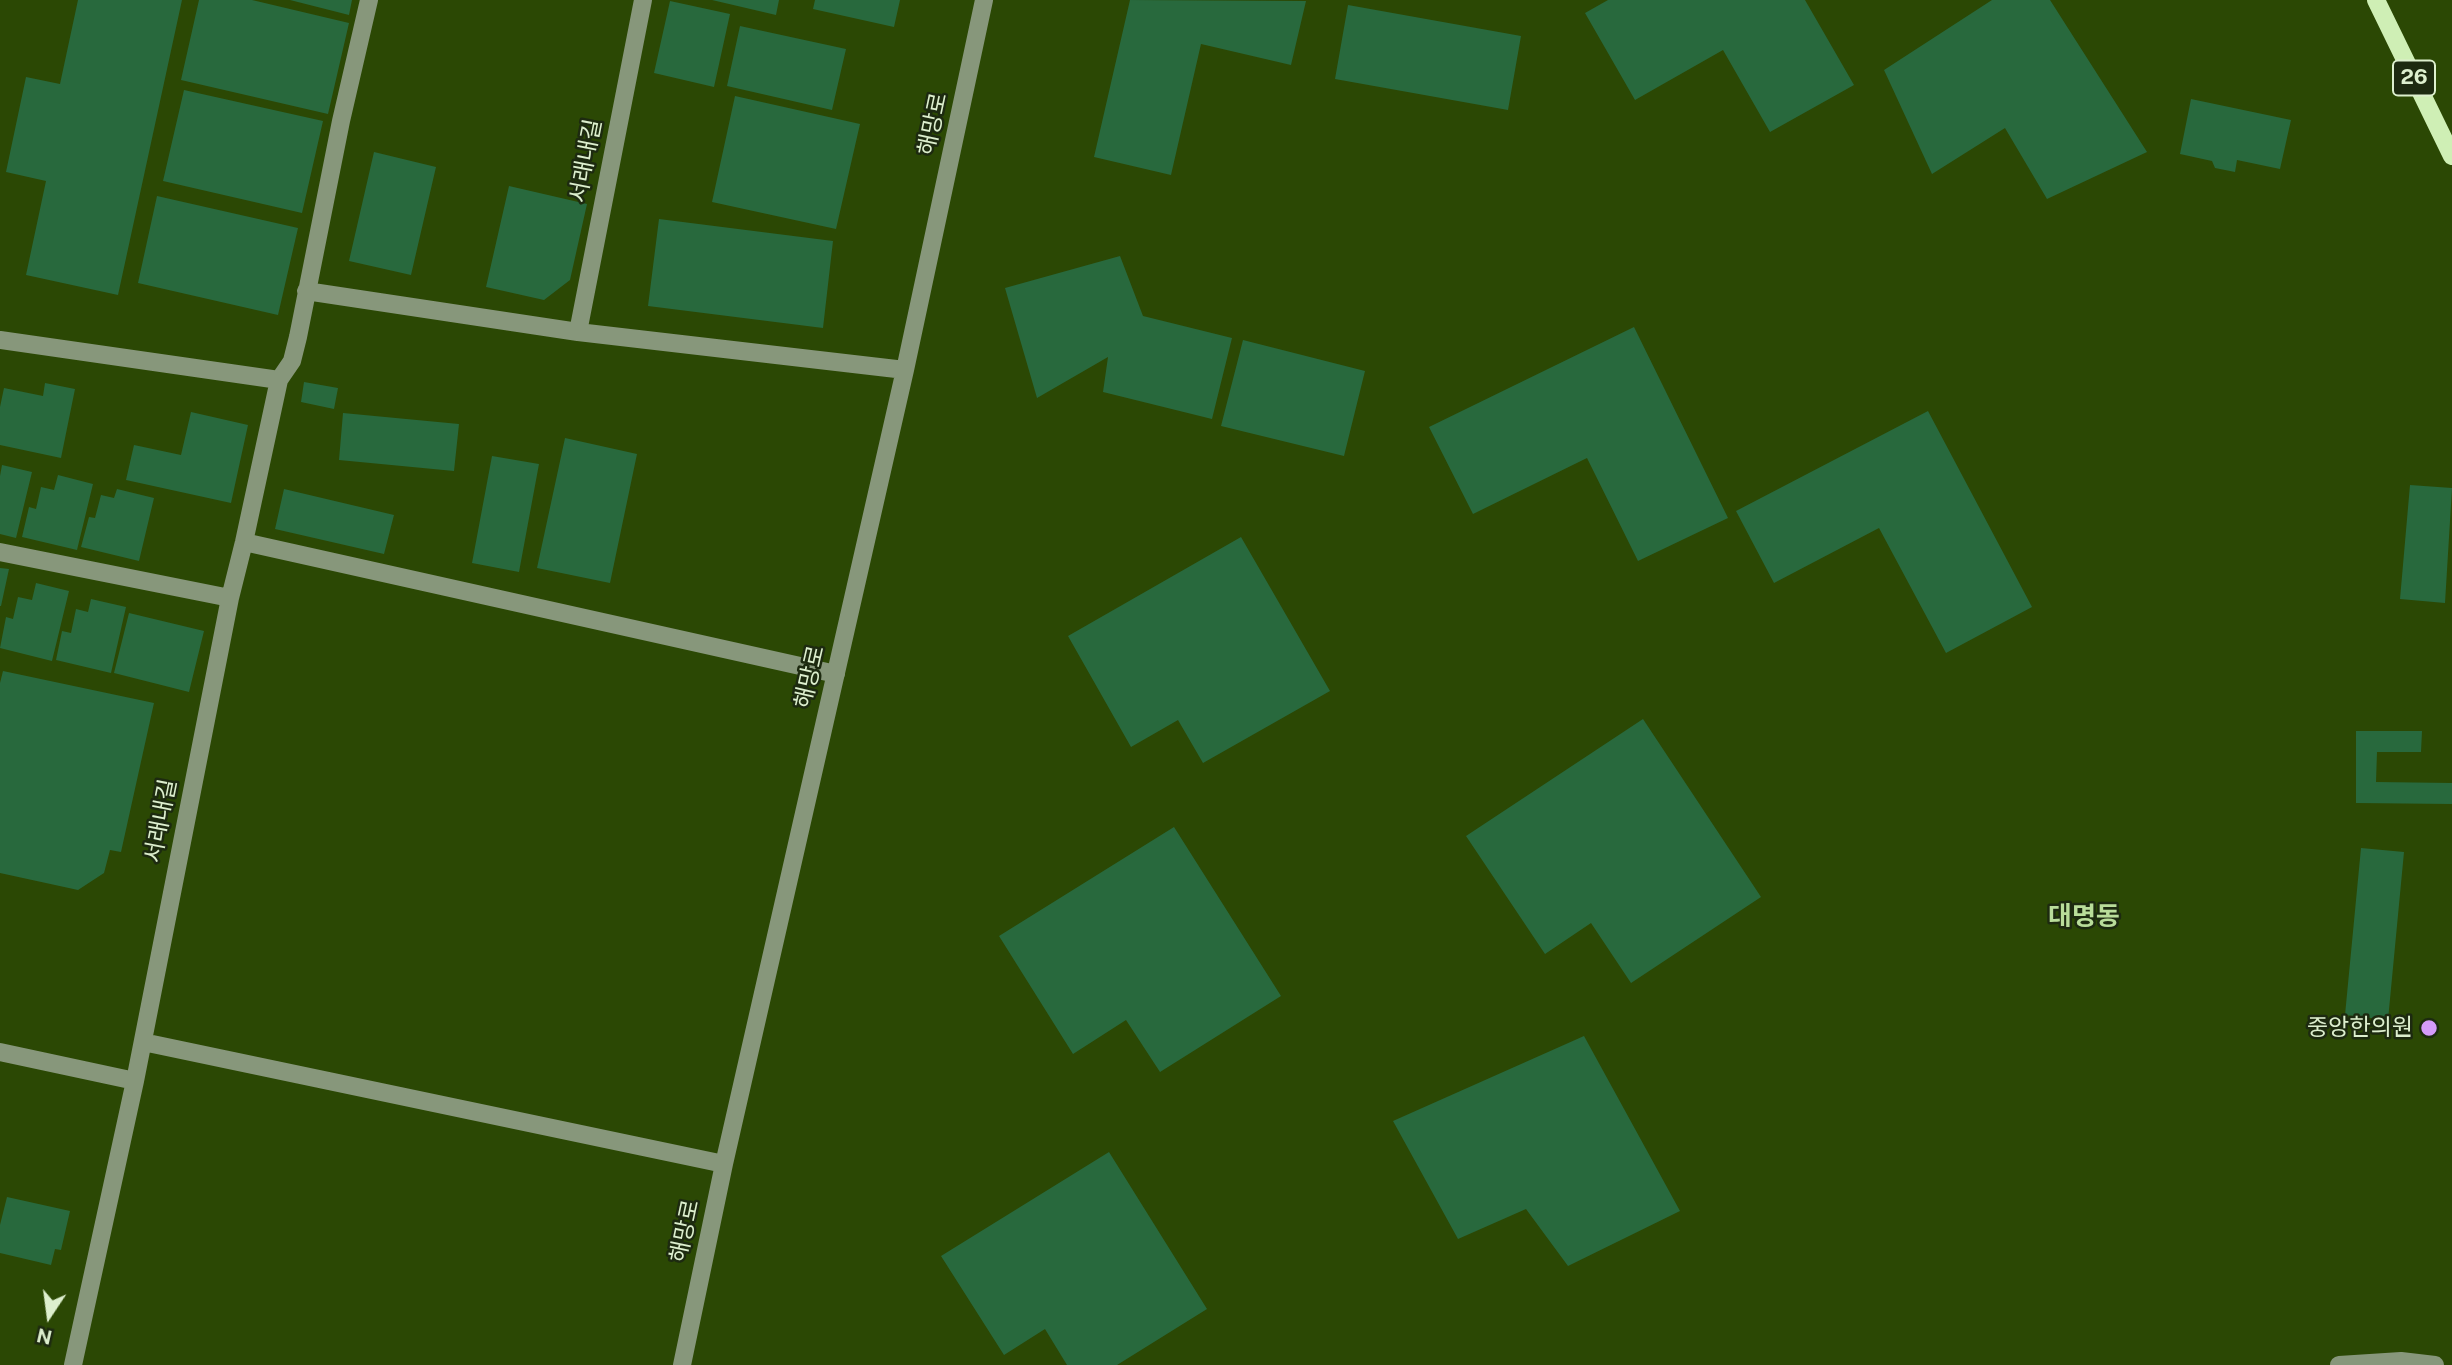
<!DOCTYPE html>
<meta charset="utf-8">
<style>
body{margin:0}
#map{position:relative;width:2452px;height:1365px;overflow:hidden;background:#2b4804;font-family:"Public Sans",sans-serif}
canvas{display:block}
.north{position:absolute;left:14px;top:1281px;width:70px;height:70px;-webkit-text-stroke:5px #1d2a10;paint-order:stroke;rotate:193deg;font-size:19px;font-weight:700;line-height:28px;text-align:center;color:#ddefce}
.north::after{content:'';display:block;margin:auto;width:24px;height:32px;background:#ddefce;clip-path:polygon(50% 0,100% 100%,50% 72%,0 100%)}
</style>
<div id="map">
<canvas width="2452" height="1365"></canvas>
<div class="north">N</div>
</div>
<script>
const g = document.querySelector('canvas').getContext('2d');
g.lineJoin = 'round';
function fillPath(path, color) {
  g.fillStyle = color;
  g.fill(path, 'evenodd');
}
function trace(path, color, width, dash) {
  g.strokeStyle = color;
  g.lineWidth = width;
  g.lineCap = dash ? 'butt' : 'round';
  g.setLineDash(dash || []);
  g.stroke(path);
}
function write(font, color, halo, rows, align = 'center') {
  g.font = font + ' "Public Sans","Noto Sans KR",sans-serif';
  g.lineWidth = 5;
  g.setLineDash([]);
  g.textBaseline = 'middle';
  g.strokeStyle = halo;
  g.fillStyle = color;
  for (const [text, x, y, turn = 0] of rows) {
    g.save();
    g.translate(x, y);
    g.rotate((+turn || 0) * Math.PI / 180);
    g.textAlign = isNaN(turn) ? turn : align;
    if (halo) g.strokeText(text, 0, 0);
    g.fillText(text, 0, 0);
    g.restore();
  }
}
const building = new Path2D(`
 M78,0h104l-64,295 -92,-20 20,-94 -40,-9 20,-95 34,7z
 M199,0h53l97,23 -21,91 -147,-34z
 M290,0h62l-3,15z
 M712,0h67l-3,15z
 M815,0h85l-6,27 -81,-18z
 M1130,0l176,1 -15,64 -90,-21 -30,131 -77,-18z
 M1608,0h197l49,85 -84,47 -47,-82 -88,50 -50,-87z
 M1992,0h58l97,152 -100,47 -42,-71 -73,46 -48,-104z
 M670,1l60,13 -16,73 -60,-14z
 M1348,5l173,31 -13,74 -173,-31z
 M740,26l106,23 -14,61 -105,-24z
 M184,90l139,31 -21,92 -139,-32z
 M735,96l125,28 -24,105 -124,-27z
 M2191,99l100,21 -11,49 -43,-9 -2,12 -20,-4 -3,-7 -32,-7z
 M374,152l62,15 -25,108 -62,-14z
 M509,186l78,18 -17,76 -26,20 -58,-13z
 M157,196l141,32 -20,87 -140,-32z
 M659,219l174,22 -10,87 -175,-22z
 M1120,256l23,60 89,22 -20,81 -109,-27 5,-35 -71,41 -32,-110z
 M1634,327l94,191 -90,43 -51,-103 -114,56 -44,-87z
 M1243,340l122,31 -21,85 -123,-30z
 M304,382l34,6 -4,21 -33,-7z
 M45,383l30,6 -14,69 -61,-13v-38l4,-19 39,8z
 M1928,411l104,196 -86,46 -67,-125 -105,55 -38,-72z
 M191,412l57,13 -17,78 -105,-23 8,-35 47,10z
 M343,413l116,11 -5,47 -115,-11z
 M565,438l72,16 -27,129 -73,-15z
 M492,456l47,8 -20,108 -47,-9z
 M2,465l30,7 -16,66 -16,-4v-58z
 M58,475l35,9 -16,66 -55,-13 7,-30 7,2 5,-22 13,3z
 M2410,485l42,3 -7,115 -45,-4z
 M117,489l37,9 -15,63 -58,-14 8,-30 6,1 6,-23 13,3z
 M284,489l110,26 -10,39 -109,-25z
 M1241,537l89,154 -127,72 -25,-43 -47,27 -63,-111z
 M0,568l9,1 -8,37h-1z
 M36,583l33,8 -17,70 -52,-13 6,-31 7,2 5,-22 14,3z
 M91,599l35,8 -15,66 -55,-13 6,-29 9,2 5,-24 12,3z
 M129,613l75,18 -15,61 -75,-19z
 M3,671l151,32 -33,149 -11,-2 -6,23 -26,17 -78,-17v-190z
 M1643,719l118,178 -130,86 -40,-60 -46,31 -79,-118z
 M2356,731h66l-1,21h-44l-1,30 76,1v21l-96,-1z
 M1174,827l107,169 -121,76 -34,-52 -53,34 -74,-118z
 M2361,848l43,4 -16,168 -43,-5z
 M1584,1036l96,175 -112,55 -42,-57 -68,30 -65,-118z
 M1109,1152l98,157 -90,56h-50l-22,-36 -41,26 -63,-99z
 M7,1197l63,14 -9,39 -6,-1 -4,16 -51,-12v-28z`);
const minor = new Path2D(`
 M306,291l272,41 327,38
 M578,332l65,-332
 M0,340l279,40
 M244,542l592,132
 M0,552l230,46
 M143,1042l581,122
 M0,1052l135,29
 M73,1365l62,-284 95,-483 14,-56 35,-162 13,-19 6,-24 43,-216 28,-121
 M682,1365l42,-201 181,-794 79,-370
 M2339,1365l62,-4 34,4`);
const major = new Path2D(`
 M2376,0l76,156`);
const markers = [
 [2429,1028,9,"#d59bfa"]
];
const shields = [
 [2414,78,42]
];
const shieldNames = [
 ["26",2414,78]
];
const streetNames = [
 ["해망로",933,124,-78],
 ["서래내길",586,161,-79],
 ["해망로",810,677,-77],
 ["서래내길",161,821,-79],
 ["해망로",685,1231,-78]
];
const poiNames = [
 ["중앙한의원",2413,1028]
];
const quarterNames = [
 ["대명동",2084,917]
];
fillPath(building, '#28693d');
trace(minor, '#87977b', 18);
trace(major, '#cfefb5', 18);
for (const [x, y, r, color] of markers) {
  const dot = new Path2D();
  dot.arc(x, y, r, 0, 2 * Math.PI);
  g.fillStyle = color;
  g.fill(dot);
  trace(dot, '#1d2a10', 2.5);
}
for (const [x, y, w] of shields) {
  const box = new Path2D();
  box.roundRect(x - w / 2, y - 17.5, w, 35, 5);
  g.fillStyle = '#1d2a10';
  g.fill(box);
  trace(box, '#ddefce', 2);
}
write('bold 21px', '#ddefce', null, shieldNames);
write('23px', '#ddefce', '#1d2a10', streetNames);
write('23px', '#ddefce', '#1d2a10', poiNames, 'right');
write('bold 26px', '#b9dd9a', '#1d2a10', quarterNames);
</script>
